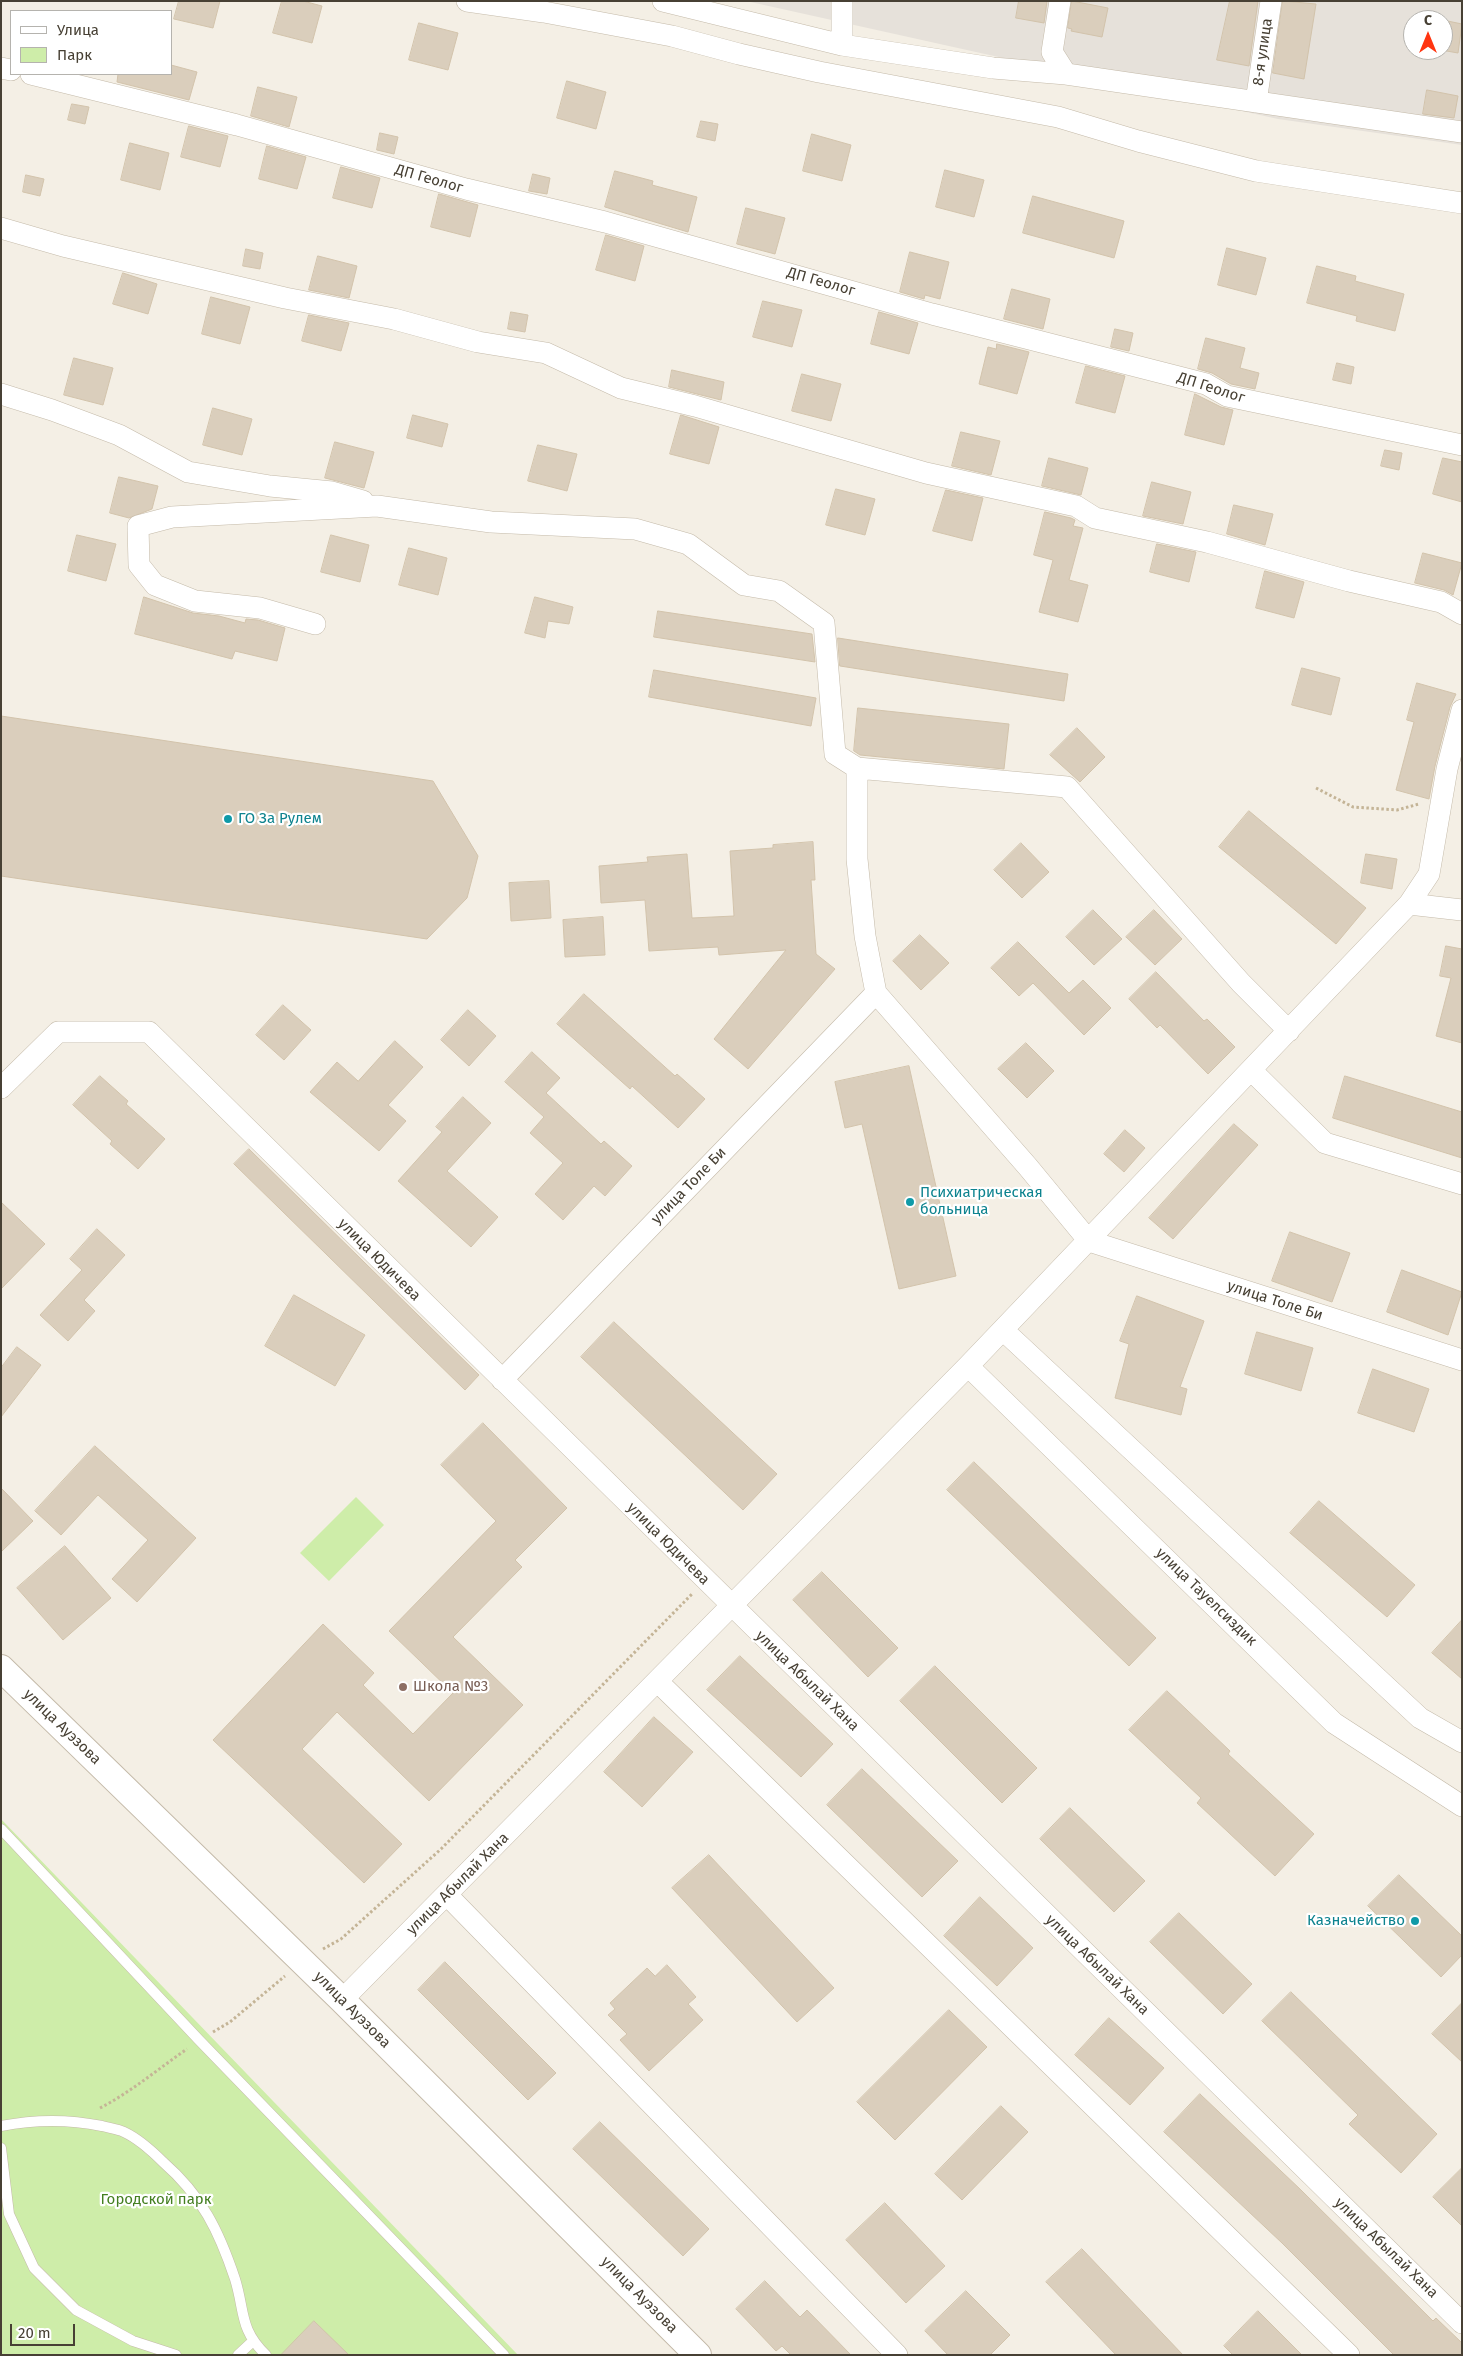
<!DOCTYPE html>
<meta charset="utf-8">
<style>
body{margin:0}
#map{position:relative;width:1463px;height:2356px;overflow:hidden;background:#f4efe5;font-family:"Fira Sans",sans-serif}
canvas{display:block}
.frame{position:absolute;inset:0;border:2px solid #474034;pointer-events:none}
.legend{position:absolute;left:10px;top:10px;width:162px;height:65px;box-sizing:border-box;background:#fff;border:1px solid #b5b3ae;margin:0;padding:6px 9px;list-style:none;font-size:15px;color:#474034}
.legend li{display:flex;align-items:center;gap:10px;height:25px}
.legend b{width:25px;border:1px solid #b5b3ae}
.north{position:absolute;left:1403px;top:10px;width:50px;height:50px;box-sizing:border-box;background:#fff;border:1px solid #b5b3ae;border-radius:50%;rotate:0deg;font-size:14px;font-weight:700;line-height:20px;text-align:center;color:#474034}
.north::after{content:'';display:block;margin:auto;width:18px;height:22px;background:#ff3511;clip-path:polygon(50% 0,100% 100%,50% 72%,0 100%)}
.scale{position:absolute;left:10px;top:2324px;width:65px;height:22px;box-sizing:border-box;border:2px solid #474034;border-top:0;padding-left:6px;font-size:15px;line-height:18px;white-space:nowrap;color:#474034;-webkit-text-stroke:4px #fff;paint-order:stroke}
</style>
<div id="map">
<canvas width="1463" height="2356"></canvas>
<div class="frame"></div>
<ul class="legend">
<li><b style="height:6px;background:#fff"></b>Улица</li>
<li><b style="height:14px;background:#ceeda9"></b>Парк</li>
</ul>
<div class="north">С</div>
<div class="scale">20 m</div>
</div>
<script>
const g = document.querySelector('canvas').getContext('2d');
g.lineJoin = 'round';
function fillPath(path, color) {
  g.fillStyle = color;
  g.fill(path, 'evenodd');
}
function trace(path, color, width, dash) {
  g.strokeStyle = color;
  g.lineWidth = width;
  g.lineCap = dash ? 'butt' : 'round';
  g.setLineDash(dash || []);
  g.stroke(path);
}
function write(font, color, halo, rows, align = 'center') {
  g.font = font + ' "Fira Sans",sans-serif';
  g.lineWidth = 4.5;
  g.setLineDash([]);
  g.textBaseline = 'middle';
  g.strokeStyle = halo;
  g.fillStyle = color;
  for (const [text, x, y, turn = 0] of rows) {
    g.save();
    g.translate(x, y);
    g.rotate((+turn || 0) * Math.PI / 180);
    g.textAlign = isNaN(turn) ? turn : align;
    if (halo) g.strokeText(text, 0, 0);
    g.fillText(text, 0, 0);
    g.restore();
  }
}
const industrial = new Path2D(`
 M746,1h716v144l-184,-26zM1413,20h30v30h-30z`);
const green = new Path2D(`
 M356,1497l28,28 -55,56 -29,-28z
 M1,1819l517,536h-517z`);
const building = new Path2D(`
 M179,1h41l-7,27 -39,-9z
 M282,1h21l19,5 -10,37 -39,-10z
 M1019,1h28l-3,22 -28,-5z
 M1072,1l36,7 -6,29 -31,-6 1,-2 -4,-1z
 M1230,1h28l-9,65 -32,-6z
 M1283,1l33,3 -12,75 -31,-6z
 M1433,18l29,6 -4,29 -17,-3h2v-30h-11z
 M419,23l39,10 -10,37 -39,-10z
 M171,65l26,7 -8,28 -72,-18 1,-8h53z
 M567,81l39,11 -10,37 -39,-11z
 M258,87l39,10 -8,30 -38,-11z
 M1427,90l31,6 -4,22 -31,-4z
 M72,104l17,3 -4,17 -17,-4z
 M701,121l17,3 -3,17 -18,-4z
 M189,126l39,10 -8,31 -39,-10z
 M380,133l18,4 -4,17 -17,-4z
 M812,134l39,11 -9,36 -39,-10z
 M130,143l39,10 -9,37 -39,-10z
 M267,146l39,11 -9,32 -38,-10z
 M341,167l39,11 -8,30 -39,-10z
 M945,170l39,10 -10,37 -38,-10z
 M615,171l38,10 -1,4 45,12 -9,35 -83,-25z
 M533,174l17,4 -3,16 -18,-3z
 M26,175l18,4 -4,17 -17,-4z
 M439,194l39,11 -8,32 -39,-10z
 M1033,196l91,25 -10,37 -91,-25z
 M746,208l39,10 -10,36 -38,-10z
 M606,235l38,11 -9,35 -39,-11z
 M1227,248l39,10 -10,37 -38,-10z
 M246,249l17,4 -3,16 -17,-3z
 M910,252l39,10 -9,37 -15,-4 -1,4 -24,-7z
 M318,256l39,10 -8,32 -40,-8z
 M1317,266l39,10 -1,5 49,13 -9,37 -39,-10 1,-5 -50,-13z
 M123,273l34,11 -9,30 -35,-10z
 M1012,289l38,10 -7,30 -39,-10z
 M211,297l39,10 -10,37 -38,-10z
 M763,301l39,9 -10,37 -39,-10z
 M511,312l17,3 -3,17 -17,-3z
 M879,312l39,11 -9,31 -38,-10z
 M309,315l40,8 -8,28 -39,-10z
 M1115,329l18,4 -4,18 -18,-4z
 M1206,338l39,10 -5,20 19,5 -4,16 -24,-5 -19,-11 -14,-4z
 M997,344l32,8 -12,42 -38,-10 9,-37 8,2z
 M74,358l39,10 -10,37 -39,-10z
 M1337,363l17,4 -3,17 -18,-4z
 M1086,366l39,10 -10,37 -39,-10z
 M672,370l52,12 -3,18 -52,-13z
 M802,374l39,10 -10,37 -39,-10z
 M1195,394l26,13 12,3 -9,35 -39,-10z
 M213,408l39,11 -10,36 -39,-10z
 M413,415l35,9 -6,23 -35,-9z
 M681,415l38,12 -10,37 -39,-10z
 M961,432l39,9 -9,34 -39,-9z
 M335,442l39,10 -10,36 -39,-10z
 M538,445l39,9 -10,37 -39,-10z
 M1385,450l17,3 -3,17 -18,-4z
 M1049,458l39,10 -7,27 -39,-9z
 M1443,458l19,4v40l-29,-8z
 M119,477l39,9 -6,23 -23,9 -19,-5z
 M1152,482l39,10 -8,32 -40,-8z
 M836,489l39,10 -10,36 -39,-10z
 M946,490l37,8 -11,43 -39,-10z
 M1234,505l39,9 -8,31 -38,-11z
 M1045,512l26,6 4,2 -2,6 10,2 -14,52 19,5 -10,37 -39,-10 14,-52 -19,-5z
 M77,535l39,9 -10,37 -38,-10z
 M331,535l38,10 -9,37 -39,-10z
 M1157,544l39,8 -7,30 -39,-10z
 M409,548l38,10 -9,37 -39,-10z
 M1423,553l39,10 -9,32 -9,-5 -29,-7z
 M1265,571l39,11 -10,36 -38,-10z
 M144,597l49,16 26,3 26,7 1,-4 12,1 27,8 -8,33 -42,-10 -3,8 -97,-25z
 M535,597l38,10 -4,17 -21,-3 -3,17 -20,-5z
 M658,611l154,23 3,28 -161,-25z
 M838,638l230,36 -4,27 -224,-35z
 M1302,668l38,10 -9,37 -39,-10z
 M654,670l162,28 -5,28 -162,-29z
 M1417,683l39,11 -6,13 -15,59 -6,33 -33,-9 18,-68 -7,-2z
 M858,708l151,16 -5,45 -144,-14 -6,-4z
 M1,716l432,65 45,75 -11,42 -40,41 -426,-63z
 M1077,728l28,29 -25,25 -30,-27z
 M1249,811l117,97 -30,36 -117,-97z
 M813,842l2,38h-4l5,74 19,15 -87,100 -34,-30 72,-89 -67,5 -1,-8 -69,4 -4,-51 -44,3 -2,-37 49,-4 -1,-5 40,-3 5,64 42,-2 -4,-65 43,-3v-3z
 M1021,843l28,29 -27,26 -28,-28z
 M1366,854l31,5 -5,30 -31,-6z
 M549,881l2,37 -40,3 -2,-38z
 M1093,910l29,29 -28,26 -28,-28z
 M1154,910l28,29 -27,26 -29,-28z
 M603,917l2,38 -40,2 -2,-37z
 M920,935l29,28 -28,27 -28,-29z
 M1018,942l51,51 14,-13 28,28 -27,27 -51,-52 -14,13 -28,-28z
 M1446,946l16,3v94l-26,-7 15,-58 -11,-2z
 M1156,972l48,49 3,-2 28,28 -27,27 -48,-49 -3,3 -28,-29z
 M584,994l91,82 2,-2 28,25 -27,29 -46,-42 -2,3 -73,-65z
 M283,1005l28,25 -27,30 -28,-25z
 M468,1010l28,26 -27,30 -28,-26z
 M395,1041l28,26 -35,38 18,16 -27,30 -69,-59 27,-30 21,19z
 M1026,1043l28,28 -27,27 -29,-29z
 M532,1052l28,26 -14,15 55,51 3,-3 28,25 -27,30 -11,-10 -31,34 -28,-26 28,-31 -33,-30 14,-16 -39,-35z
 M909,1066l47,210 -57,13 -37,-165 -17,4 -10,-46z
 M100,1076l28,25 -2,3 39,35 -27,30 -28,-25 2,-3 -39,-36z
 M1345,1076l117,36v46l-129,-40z
 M463,1097l28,26 -44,48 51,46 -27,30 -73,-66 44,-49 -6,-5z
 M1234,1124l24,21 -85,94 -24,-21z
 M1125,1130l20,18 -21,24 -20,-18z
 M249,1149l230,226 -14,15 -231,-226z
 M1,1202l44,42 -44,45z
 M97,1229l28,26 -41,45 11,11 -27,30 -28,-26 42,-45 -12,-11z
 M1290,1232l60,21 -18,49 -60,-21z
 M1402,1270l60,22 -14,43 -61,-23z
 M294,1295l71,40 -30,51 -70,-40z
 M1137,1296l67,25 -24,66 7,2 -6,26 -66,-17 14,-54 -9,-3z
 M614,1322l163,152 -34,36 -162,-153z
 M1257,1332l56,16 -12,43 -56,-17z
 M17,1347l24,18 -40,52v-49z
 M1373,1369l56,20 -15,43 -56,-19z
 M483,1423l84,85 -52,52 7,7 -69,70 70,68 -94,96 -92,-89 -35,37 100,95 -38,39 -151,-143 110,-116 51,49 -11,12 50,49 40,-41 -64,-62 107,-110 -55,-56z
 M95,1446l101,92 -59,64 -25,-23 36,-39 -50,-45 -37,40 -26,-24z
 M974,1462l182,176 -27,28 -182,-176z
 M1,1488l32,33 -32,31z
 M1319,1501l96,84 -28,32 -97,-84z
 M65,1546l46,52 -48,42 -46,-52z
 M822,1572l76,76 -30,29 -75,-77z
 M1462,1620v59l-30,-26z
 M740,1656l93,88 -32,33 -94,-87z
 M935,1666l102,102 -35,35 -102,-102z
 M1167,1691l63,60 -2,3 86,80 -39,42 -78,-73 4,-5 -72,-68z
 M654,1717l39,35 -51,55 -38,-35z
 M862,1769l96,92 -36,36 -95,-92z
 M1070,1808l75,73 -31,31 -74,-73z
 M709,1855l125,133 -37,34 -125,-134z
 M1399,1875l63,61v19l-21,22 -73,-71z
 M980,1897l53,51 -36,38 -53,-50z
 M1179,1913l73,71 -29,30 -73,-72z
 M445,1962l111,111 -28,27 -110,-110z
 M667,1965l29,32 -8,7 15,16 -54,51 -29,-31 7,-6 -19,-19 7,-6 -5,-6 37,-35 8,8z
 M1291,1992l146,142 -36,39 -52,-49 9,-9 -96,-94z
 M1462,2003v59l-30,-28z
 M949,2010l38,37 -92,93 -38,-38z
 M1109,2018l55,50 -34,37 -55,-50z
 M1200,2094l101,96 132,131 3,-3 26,25v12h-68l-112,-112 -118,-111z
 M1001,2106l27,26 -66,68 -27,-26z
 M600,2122l109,107 -26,27 -110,-107z
 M1462,2168v58l-29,-29z
 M885,2203l60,63 -39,37 -60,-63z
 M1082,2249l101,106h-67l-70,-73z
 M765,2281l35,36 7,-7 44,45h-60l-9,-9 -6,5 -40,-42z
 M966,2291l44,44 -20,20h-42l-23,-24z
 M1258,2311l44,44h-69l-9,-9z
 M314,2321l35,34h-68z`);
const path = new Path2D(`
 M1316,788l37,19 44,3 22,-6
 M323,1949l18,-10 100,-90 251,-255
 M213,2032l17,-10 55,-46
 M100,2108c31,-16 58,-39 87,-59`);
const service = new Path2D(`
 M1,1829l198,211 305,315
 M1,2126c35,-7 67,-7 101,0 7,2 16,3 22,6 15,7 27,18 39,30 39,34 56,69 72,117 10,32 4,50 31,76
 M1,2148l8,66 25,54 42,42 57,31 43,14
 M238,2355l14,-13`);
const minor = new Path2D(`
 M467,1l77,11 128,24 67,18 80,18 239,45 80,24 118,30 206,32
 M663,1l179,44 151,23 73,6 396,58
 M842,1v44
 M1060,1l-8,51 14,22
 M1,68l10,2
 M31,74l206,51 229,64 139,33 327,92 274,70 21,12 235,49
 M1256,102l15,-101
 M1,228l62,18 222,52 109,21 84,23 68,11 75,35 74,18 231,67 150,33 19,12 112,24 142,39 92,21 21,12
 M1,394l51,16 67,25 69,37 82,14 62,6 31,9
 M315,624l-55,-16 -65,-7 -40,-16 -16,-20 -1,-39 34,-9 205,-11 114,16 144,7 53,15 56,41 35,6 45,32 11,131 22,14
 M1409,904l53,6
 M1289,1031l-48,-48 -174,-196 -210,-19v91l8,77 11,57 152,174 61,74 373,119
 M1251,1070l74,73 137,41
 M1,1088l57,-56h91l1313,1291
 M1003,1330l417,388 42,24
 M968,1366l366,357 128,83
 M502,1380l374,-387
 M658,1682l691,673
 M447,1895l450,460
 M342,2000l626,-634 441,-462 20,-30 18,-105 15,-59`);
const tertiary = new Path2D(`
 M1,1668l341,332 356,355`);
const markers = [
 [228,819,5,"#0f9aa8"],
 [910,1202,5,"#0f9aa8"],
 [403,1687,5,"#8d6e63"],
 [1415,1921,5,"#0f9aa8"]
];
const streetNames = [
 ["8-я улица",1263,52,-82],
 ["ДП Геолог",429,179,16],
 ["ДП Геолог",821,282,16],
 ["ДП Геолог",1211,388,18],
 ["улица Толе Би",689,1186,-46],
 ["улица Юдичева",379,1260,45],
 ["улица Толе Би",1275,1301,18],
 ["улица Юдичева",668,1544,45],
 ["улица Тауелсиздик",1206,1597,44],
 ["улица Абылай Хана",807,1681,44],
 ["улица Ауэзова",62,1727,44],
 ["улица Абылай Хана",458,1884,-45],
 ["улица Абылай Хана",1097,1965,44],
 ["улица Ауэзова",352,2010,45],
 ["улица Абылай Хана",1386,2248,44],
 ["улица Ауэзова",639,2295,45]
];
const cultureNames = [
 ["ГО За Рулем",238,819],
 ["Психиатрическая",920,1193],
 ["больница",920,1210],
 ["Казначейство",1405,1921,"right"]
];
const educationNames = [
 ["Школа №3",413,1687]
];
const parkNames = [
 ["Городской парк",156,2200]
];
fillPath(industrial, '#e6e1da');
fillPath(green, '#ceeda9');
fillPath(building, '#dacebc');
trace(building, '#d2c3ab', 1);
trace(service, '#c4baa9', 11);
trace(minor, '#c4baa9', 22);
trace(tertiary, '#c4baa9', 28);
trace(path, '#c4b496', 3, [2.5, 2.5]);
trace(service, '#fff', 10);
trace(minor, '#fff', 21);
trace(tertiary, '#fff', 26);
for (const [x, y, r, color] of markers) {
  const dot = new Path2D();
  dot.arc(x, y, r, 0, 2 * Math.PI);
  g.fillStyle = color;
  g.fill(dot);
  trace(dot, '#fff', 2);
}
write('15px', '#474034', '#fff', streetNames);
write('15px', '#0d838f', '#fff', cultureNames, 'left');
write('15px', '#785e54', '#fff', educationNames, 'left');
write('15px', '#447f21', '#fff', parkNames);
</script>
